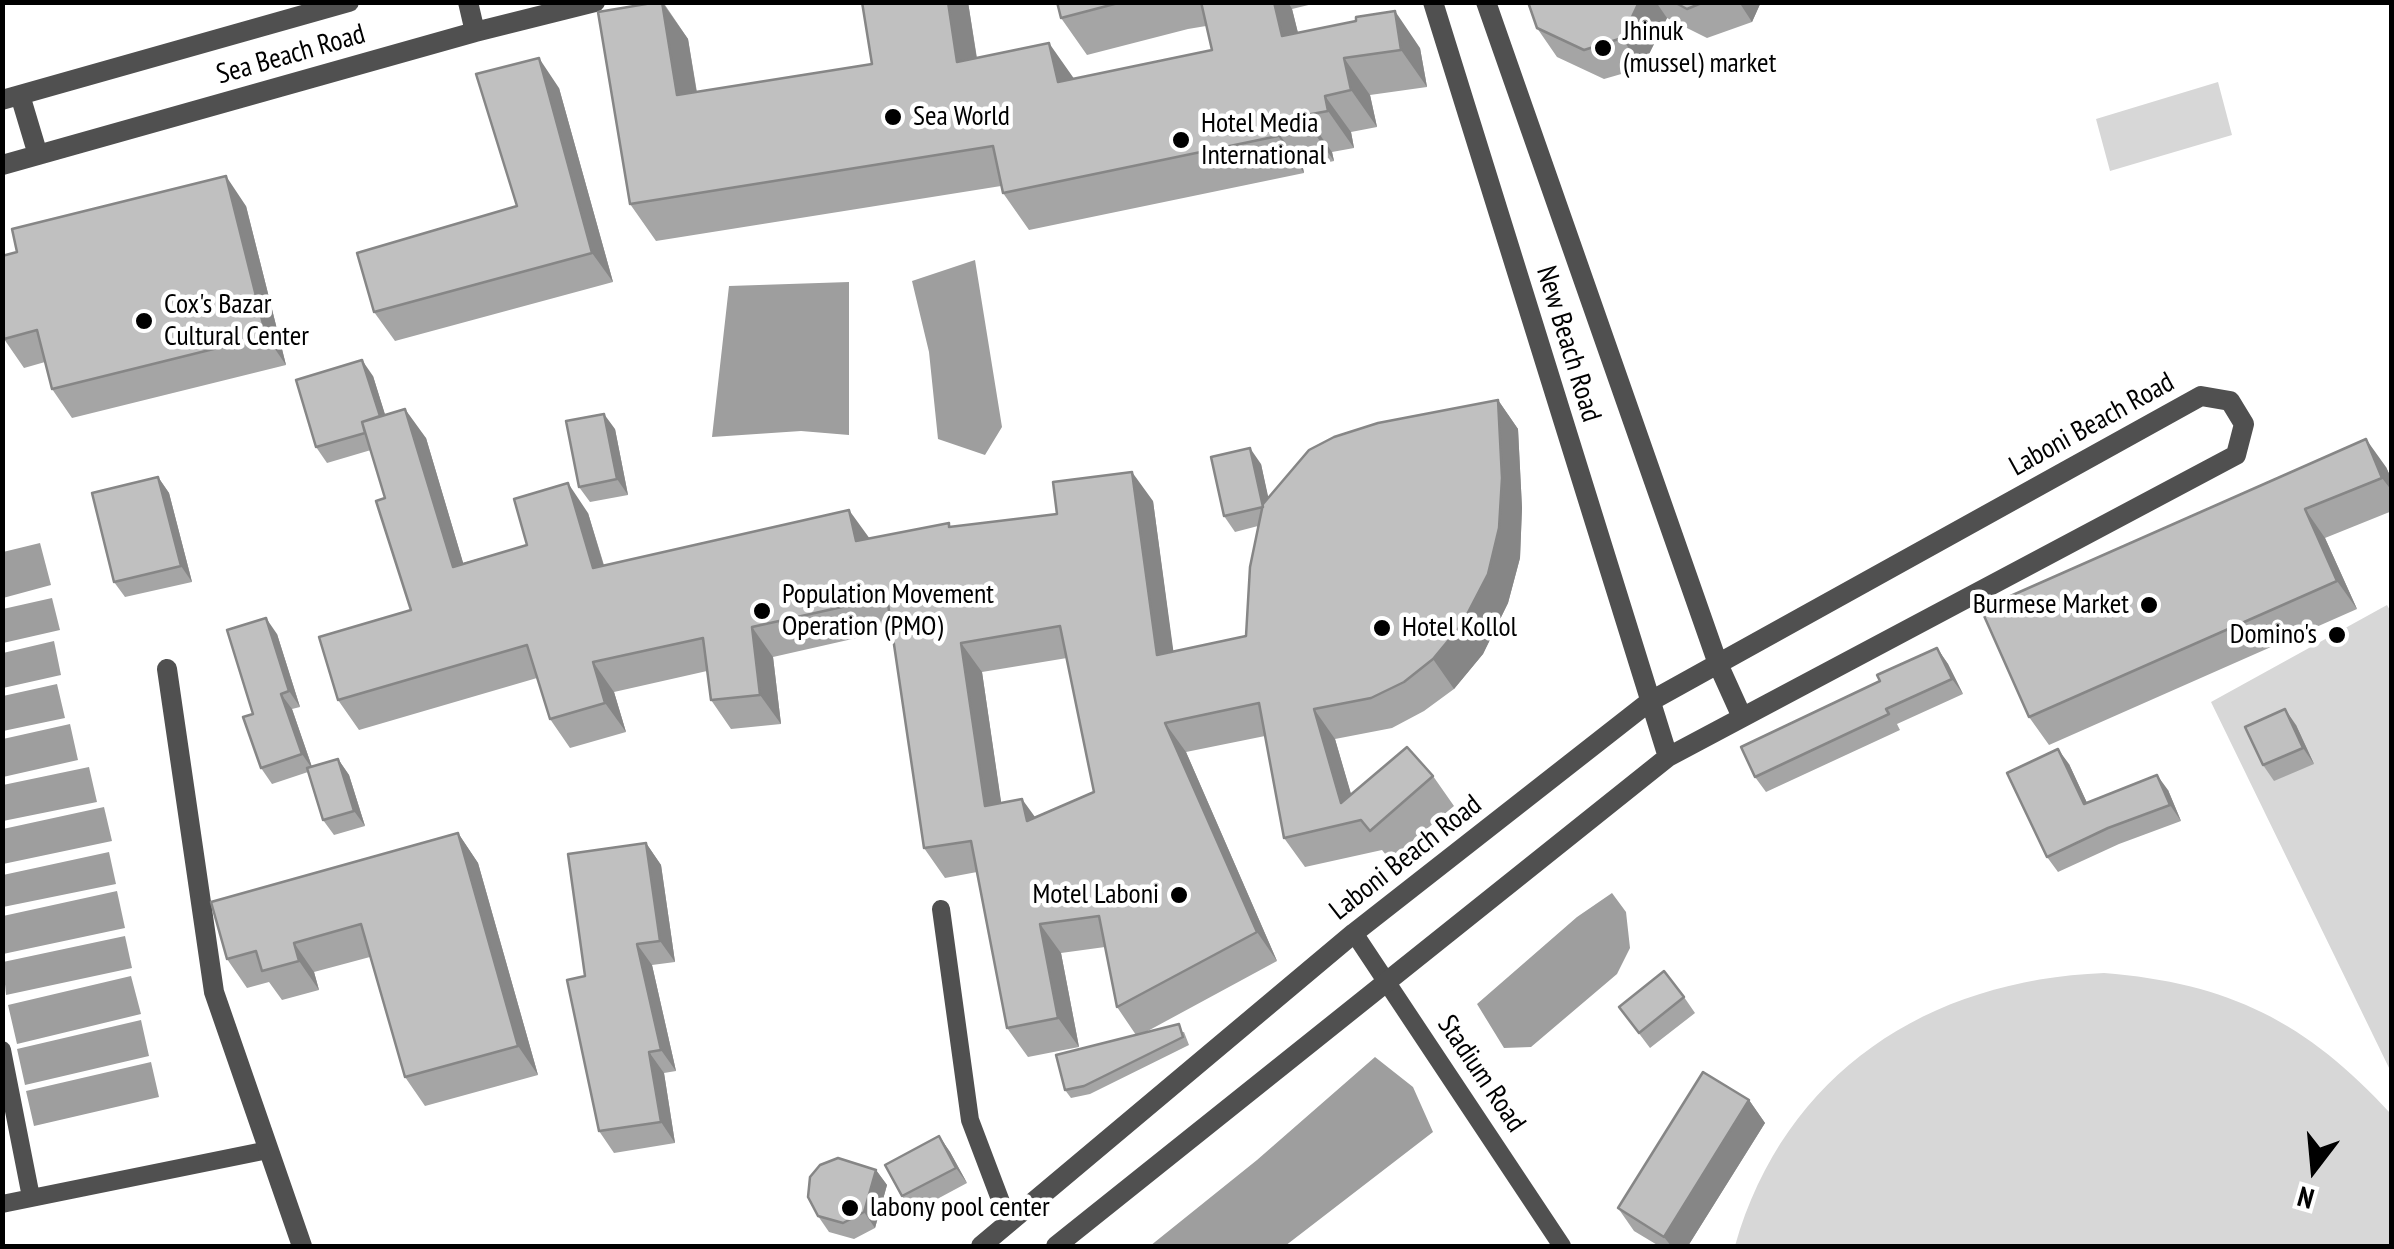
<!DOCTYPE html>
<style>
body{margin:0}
#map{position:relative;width:2394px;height:1249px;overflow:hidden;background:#fff;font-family:"PT Sans Narrow",sans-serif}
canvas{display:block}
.frame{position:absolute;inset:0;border:5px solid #000;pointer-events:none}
.north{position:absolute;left:2264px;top:1119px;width:100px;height:100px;-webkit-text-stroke:8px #fff;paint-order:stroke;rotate:196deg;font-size:28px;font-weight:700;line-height:40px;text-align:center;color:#000}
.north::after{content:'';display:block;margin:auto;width:35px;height:45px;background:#000;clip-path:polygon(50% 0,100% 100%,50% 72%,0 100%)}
</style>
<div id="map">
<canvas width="2394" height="1249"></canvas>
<div class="frame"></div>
<div class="north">N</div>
</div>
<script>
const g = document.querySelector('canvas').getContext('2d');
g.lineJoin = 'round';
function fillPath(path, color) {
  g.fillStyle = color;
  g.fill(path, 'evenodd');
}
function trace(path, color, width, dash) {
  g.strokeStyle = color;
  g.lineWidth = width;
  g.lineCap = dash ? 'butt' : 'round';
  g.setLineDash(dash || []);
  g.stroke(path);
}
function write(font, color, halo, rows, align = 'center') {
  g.font = font + ' "PT Sans Narrow",sans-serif';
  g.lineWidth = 9;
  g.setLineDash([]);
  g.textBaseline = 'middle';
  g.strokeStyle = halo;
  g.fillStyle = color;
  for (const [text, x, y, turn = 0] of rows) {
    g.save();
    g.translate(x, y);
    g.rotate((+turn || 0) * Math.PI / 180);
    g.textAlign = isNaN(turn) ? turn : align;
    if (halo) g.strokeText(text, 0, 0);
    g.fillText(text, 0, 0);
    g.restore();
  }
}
const green = new Path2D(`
 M2218,82l14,53 -122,36 -14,-52z
 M2387,605l5,9 -1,458 -180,-370z
 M2104,973c125,10 203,49 287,141v132h-656c50,-174 193,-266 369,-273z`);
const water = new Path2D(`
 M975,260l27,167 -17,28 -47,-16 -9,-87 -17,-71z
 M849,282v153l-48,-4 -89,6 17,-151z
 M40,543l11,42 -48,13v-46z
 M52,598l8,32 -57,13v-34z
 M54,641l7,34 -58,13v-35z
 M57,684l8,34 -62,13v-35z
 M70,724l8,36 -75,17v-38z
 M89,767l8,35 -94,19v-36z
 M104,807l8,34 -109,23v-35z
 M109,852l7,32 -113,23v-32z
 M117,891l8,37 -122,26v-38z
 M1612,893l14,19 4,36 -13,26 -86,73 -27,1 -27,-44 100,-87z
 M125,936l7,32 -126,27 -3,-33z
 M131,976l10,38 -124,30 -9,-39z
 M141,1020l8,36 -124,29 -8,-36z
 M1375,1057l38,30 20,45 -148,114h-135l107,-86z
 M151,1062l8,35 -125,29 -8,-35z`);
const service = new Path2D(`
 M941,909l29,211 39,103
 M1354,933l208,313
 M2,1050l29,147
 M2,1204l266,-54`);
const minor = new Path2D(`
 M468,2l7,30
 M1433,2l235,755
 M1486,2l232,662 24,53
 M20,95l18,60
 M2,100l347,-98
 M2,165l473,-133 120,-30
 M167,669l47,323 88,254
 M981,1246l373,-313 295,-231 552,-306 29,5 14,23 -8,31 -568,302 -612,489`);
const wall = new Path2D(`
 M663,2l25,37 9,53 175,-28 96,-62 9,56 97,21 138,-29 -6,-24 -18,3 -101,26 -26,-37 -4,-16h264l-29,7 6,24 122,15 7,39 -57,8 7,32 -26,5 3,16 -22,4 2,9 -31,7 1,5 -275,57 -26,-37 -2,-7 -345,55 -26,-37z
 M1528,2h233l-9,20 -45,16 -40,-20 -25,50 -38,11 -47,-22 -20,-29z
 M559,88l54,194 -218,59 -21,-29 143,-106z
 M246,206l40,159 -214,53 -20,-29 -7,-27 -21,6 -20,-29z
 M373,376l12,39 41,23 37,125 64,-18 61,-32 16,52 265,-27 284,-37 20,151 73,-16 12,-110 -23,6 -11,-16 37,-52 7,34 230,-98 20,29 4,79 -2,50 -12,45 -25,51 -29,35 -30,22 -32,17 -57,11 16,56 82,-19 21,30 -64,54 -8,-10 -77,17 -21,-29 -19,-102 -79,16 91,209 -133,72 40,-1 5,13 -99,49 -19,4 -6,-8 71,-55 -19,-28 -12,-60 -44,6 18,94 -51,10 -21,-29 -30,-156 -32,6 -21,-30 -32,-218 -119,27 8,67 -50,5 -20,-29 -4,-29 -93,21 12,40 -56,16 -20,-29 -13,-41 -178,52 -21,-30 73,-90 -26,-112 -14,-48 -44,13 -11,-16zM1067,658l27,134 -59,26 -34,-15 -19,-131z
 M615,429l13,66 -38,7 -11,-15z
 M2386,467l6,13v31l-67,27 32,71 -308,136 -20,-28 -48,-108z
 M158,477l11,16 23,89 -67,15 -11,-15z
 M277,634l23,73 -8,2 20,58 26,-8 11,16 16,51 -31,9 -11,-15 -15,-48 -36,12 -11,-16 -8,-54z
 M1937,648l11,16 15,30 -66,30 3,6 -134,62 -11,-15 125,-96z
 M2296,725l18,39 -40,17 -11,-16z
 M2069,764l18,39 81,-13 13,31 -62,23 -61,28 -11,-15z
 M458,833l20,30 60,212 -113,31 -20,-29 -35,-120 -56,15 5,18 -37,10 -13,-18 -22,6 -20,-29z
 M646,843l15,22 14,97 -23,3 24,106 -12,2 11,70 -61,10 -15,-22 -14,-155z
 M1684,997l11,16 -45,35 -31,-41z
 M1749,1100l16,23 -77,123h-29l-25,-15 -16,-23z
 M939,1136l11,16 17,31 -54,29 -11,-16z
 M876,1170l11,15 -12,43 -21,11 -25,-7 -11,-16z`);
const shadedWall = new Path2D(`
 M662,2l26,37 15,93 -26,-37z
 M948,2h20l15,97 -26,-37z
 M1274,2h14l4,7 16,64 -26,-37z
 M1639,2h17l11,16 -25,50 -20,-30z
 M1739,2h22l-9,20z
 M1395,11l25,37 7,39 -26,-37z
 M1049,43l26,37 -17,2z
 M539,58l20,30 54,194 -21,-29z
 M1344,58l26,37 7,32 -26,-37z
 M1325,96l26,36 3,16 -26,-37z
 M1306,115l26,37 2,9 -26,-37z
 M1277,131l26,37 1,5 -26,-37z
 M226,176l20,30 40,159 -20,-29z
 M362,360l11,16 21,67 -11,-16z
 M1498,400l20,29 4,79 -2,50 -12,45 -25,51 -29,35 -21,-30z
 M405,409l21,29 47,158 -20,-29z
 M604,414l11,15 13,66 -11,-16z
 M2366,439l20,28 6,13v11l-10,-13z
 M1250,448l11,16 13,59 -11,-16z
 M1132,472l21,29 25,184 -21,-30z
 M158,477l11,16 23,89 -11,-16z
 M568,483l20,30 25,84 -20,-29z
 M2305,509l20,29 32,71 -20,-28z
 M849,510l21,29 -14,2z
 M266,618l11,16 23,73 -11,-16z
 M752,627l21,30 8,67 -21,-29z
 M961,643l21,29 24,163 -21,-29z
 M1937,648l11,16 15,30 -11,-15z
 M593,662l21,30 12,40 -21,-29z
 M281,694l11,15 21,61 -11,-16z
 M1314,709l21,30 24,82 -18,-18z
 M2285,709l11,16 18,39 -11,-16z
 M1165,723l21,29 91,209 -20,-29z
 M2058,749l11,15 26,56 -11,-16z
 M338,759l11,16 16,51 -11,-15z
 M2157,775l11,15 13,31 -11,-16z
 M1022,799l21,29 -16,-7z
 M458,833l20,30 60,212 -20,-29z
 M646,843l15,22 14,97 -15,-21z
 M1040,924l21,29 18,94 -21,-29z
 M294,943l20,29 5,18 -20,-29z
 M637,944l15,21 24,106 -15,-21z
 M649,1052l15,21 11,70 -14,-21z
 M1749,1100l16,23 -77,123h-17l-7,-9z
 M939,1136l11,16 17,31 -11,-15z
 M876,1170l11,15 -12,43 -11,-16z`);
const building = new Path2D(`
 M658,2h4l15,93 195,-31 -10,-62h86l9,60 92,-19 9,39 154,-32 -11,-48h73l8,34 74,-15v-4l39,-6 6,39 -57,8 7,32 -26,6 3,15 -22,4 2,9 -31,7 1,5 -275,57 -10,-47 -363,58 -32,-192z
 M1057,2h65l-61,16z
 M1528,2h111l-17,36 -38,12 -47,-22z
 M1674,2h30l-17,7z
 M539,58l53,195 -218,59 -17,-59 160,-47 -41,-132z
 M226,176l40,160 -214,53 -15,-59 -33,9 -2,-83 15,-4 -5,-23z
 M362,360l18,56 -18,6 3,11 -49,14 -20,-67z
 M1498,400l4,78 -3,50 -11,46 -26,50 -29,35 -29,23 -33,16 -57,11 27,94 66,-56 26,29 -63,55 -9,-11 -77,18 -25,-135 -94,20 92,209 -140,75 -18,-91 -59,8 18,94 -51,10 -36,-187 -47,7 -37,-251 -135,30 8,68 -49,5 -8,-62 -110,24 12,41 -55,16 -23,-74 -189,55 -19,-63 92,-27 -35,-109 9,-3 -23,-76 43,-13 48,158 74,-22 -13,-46 54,-16 25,85 256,-58 7,31 93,-18v4l108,-13 -4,-32 79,-10 25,183 89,-19 4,-69 13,-63 46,-54 25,-13 44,-14zM1060,626l34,166 -67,29 -5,-22 -37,7 -24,-163z
 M604,414l13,65 -38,8 -13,-66z
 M2366,439l16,39 -77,31 32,72 -308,136 -48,-108z
 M1250,448l13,59 -39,9 -13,-59z
 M158,477l23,89 -67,16 -22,-89z
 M266,618l23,73 -8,3 21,60 -41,14 -18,-51 10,-3 -26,-84z
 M1937,648l15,31 -66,30 3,5 -134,63 -14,-30 139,-66 -3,-6z
 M2285,709l18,39 -40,17 -18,-38z
 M2058,749l26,55 73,-29 13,30 -62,23 -61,29 -40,-84z
 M338,759l16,52 -31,9 -16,-52z
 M458,833l60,213 -113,31 -44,-153 -67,19 5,18 -37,10 -6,-20 -29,8 -16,-57z
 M646,843l14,98 -23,3 24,106 -12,2 12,70 -62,9 -32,-151 18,-4 -17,-122z
 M1664,971l20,26 -45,36 -20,-26z
 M1179,1024l4,13 -99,49 -19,4 -9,-35z
 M1703,1072l46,28 -85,137 -46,-29z
 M939,1136l17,32 -54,28 -17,-31z
 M838,1158l38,12 -12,42 -21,11 -25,-7 -10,-19 2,-20 10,-12z`);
const markers = [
 [1603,48,10,"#000"],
 [893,117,10,"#000"],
 [1181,140,10,"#000"],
 [144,321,10,"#000"],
 [2149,605,10,"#000"],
 [762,611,10,"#000"],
 [1382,628,10,"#000"],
 [2337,635,10,"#000"],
 [1179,895,10,"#000"],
 [850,1208,10,"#000"]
];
const poiNames = [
 ["Jhinuk",1623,32],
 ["(mussel) market",1623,64],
 ["Sea World",913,117],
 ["Hotel Media",1201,124],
 ["International",1201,156],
 ["Cox's Bazar",164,305],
 ["Cultural Center",164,337],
 ["Population Movement",782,595],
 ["Operation (PMO)",782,627],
 ["Burmese Market",2129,605,"right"],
 ["Hotel Kollol",1402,628],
 ["Domino's",2317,635,"right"],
 ["Motel Laboni",1159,895,"right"],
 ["labony pool center",870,1208]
];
const streetNames = [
 ["Sea Beach Road",291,55,-16],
 ["New Beach Road",1568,344,73],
 ["Laboni Beach Road",2092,425,-29],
 ["Laboni Beach Road",1406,858,-38],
 ["Stadium Road",1481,1074,56]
];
fillPath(green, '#d7d7d7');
fillPath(water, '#9e9e9e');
trace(service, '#505050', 18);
trace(minor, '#505050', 20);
fillPath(wall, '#a5a5a5');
fillPath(shadedWall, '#868686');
fillPath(building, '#c0c0c0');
trace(building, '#868686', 2.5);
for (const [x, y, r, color] of markers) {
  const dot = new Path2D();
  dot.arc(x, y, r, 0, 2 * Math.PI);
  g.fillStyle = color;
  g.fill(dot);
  trace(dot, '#fff', 4);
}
write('28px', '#000', '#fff', poiNames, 'left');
write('28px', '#000', '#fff', streetNames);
</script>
